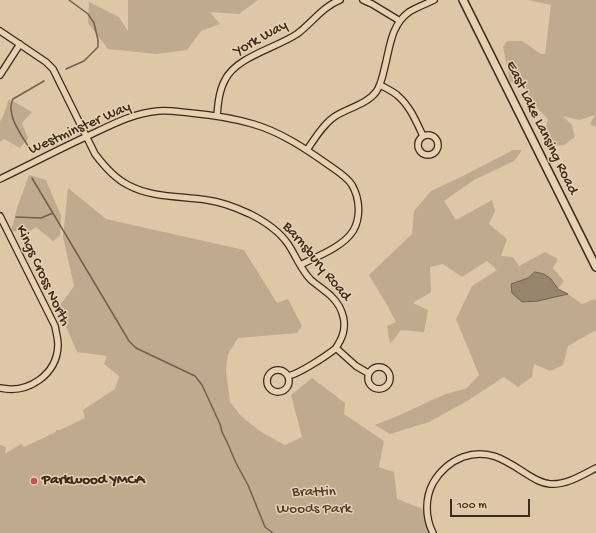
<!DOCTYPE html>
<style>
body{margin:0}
#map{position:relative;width:596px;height:533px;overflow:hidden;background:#ddc7a7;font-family:"Gochi Hand",sans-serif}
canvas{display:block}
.scale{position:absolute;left:450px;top:499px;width:80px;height:18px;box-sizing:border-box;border:2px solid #3b2a1e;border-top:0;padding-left:5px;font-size:12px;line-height:14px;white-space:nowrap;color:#3b2a1e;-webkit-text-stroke:3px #e7d1b0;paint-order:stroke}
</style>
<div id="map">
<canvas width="596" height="533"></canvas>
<div class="scale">100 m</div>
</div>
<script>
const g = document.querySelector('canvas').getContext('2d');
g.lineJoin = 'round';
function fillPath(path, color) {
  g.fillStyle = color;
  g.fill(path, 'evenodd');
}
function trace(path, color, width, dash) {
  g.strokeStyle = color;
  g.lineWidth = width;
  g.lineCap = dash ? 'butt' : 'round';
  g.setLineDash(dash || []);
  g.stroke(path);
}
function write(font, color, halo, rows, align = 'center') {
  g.font = font + ' "Gochi Hand",sans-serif';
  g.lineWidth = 3;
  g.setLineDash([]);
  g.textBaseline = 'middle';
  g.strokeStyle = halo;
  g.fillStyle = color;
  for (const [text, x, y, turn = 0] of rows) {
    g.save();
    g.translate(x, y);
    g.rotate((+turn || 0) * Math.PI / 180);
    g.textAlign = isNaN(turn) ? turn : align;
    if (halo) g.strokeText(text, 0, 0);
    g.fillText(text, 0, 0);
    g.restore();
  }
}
const green = new Path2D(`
 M128,0h130l-19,14 -29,-2 10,12 -19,7 -14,19 -31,4 -48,-5 -20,-26 1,-21 30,15 9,14z
 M527,0h69v127l-6,-3 5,-9 -16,5 -16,-4 9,9 3,12 -11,8 -18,1 -3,-8 5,-19 -15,-15 -11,-22h-12l-7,-35 4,-6h15l19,13h4l6,-49z
 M9,99l23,13 -10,11 6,16 -8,9 -16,-9 -4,3v-21l2,-2z
 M513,150h9l-8,11 -40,19 -30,21 12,19 36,-20 3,11 -6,13 18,15 -6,17 12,1 6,9 26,-14 13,7 -5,9 11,13 -6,8 -7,-10 -16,-7 -7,6 -17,6 11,18 16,-1 30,-7 14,10 13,-5 1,3v28l-28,16 -5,19 -13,6 -16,-7 -2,13 -14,10 -14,-10 -37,24 -38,21 -39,12 -15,-9 27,-11 41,-19 24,-7 12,-13 -23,-56 16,-33 25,-16 -10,-9 -25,16 -19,-13 -13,3 1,25 -18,11 15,7 -4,22 -23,-2 -11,14 -3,-18 9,-4 -10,-19 -17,-28 43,-41 2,-23 17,-20 34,-16z
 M29,175l17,5 15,36 -1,20 -7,5 -17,-14 -7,5 -18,-1 6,-23z
 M68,188l38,31 138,31 33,53 11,-4 14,27 -5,7 -59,5 -10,16 -2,17 4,31 11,14 20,16 24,13 17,-8 -11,-42 21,-17 33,25 -1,11 40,27 -5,26 15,5 3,27 26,10 7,24h-430v-88l6,2 -1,7 16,-10 3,3 32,-15v-2h4l25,-12 -2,-8 32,-21 4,-13 -15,-12 3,-8 -30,-4 -19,-44 16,-22 -11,-49z`);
const water = new Path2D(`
 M535,272l9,2 7,5 7,10 10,5 -30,7 -16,1 -10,-9 -1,-9 17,-6z`);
const stream = new Path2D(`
 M66,69l18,-8 14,-14v-7l-4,-17 -6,-9 -19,-14
 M30,149c-8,-13 -25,-35 -17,-50l31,-18
 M32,178l97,163 7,7 59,28 7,9 18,39 2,8 5,10 9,21 12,22 17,42 8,6
 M16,217l25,1 12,-5`);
const minor = new Path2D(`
 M363,0l9,4 28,17
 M0,31l46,31 7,7 42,85c9,12 19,24 33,31 24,13 53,11 79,15 16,2 30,8 43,14 14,7 29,17 38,30 8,12 13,26 23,36 7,6 15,11 21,17 12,12 16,29 8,44 -2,3 -3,6 -5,8 -9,7 -36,25 -47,27
 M0,75l20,-31
 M380,85c6,3 12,6 17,10 13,11 19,26 26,41
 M217,116c1,-12 2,-25 8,-36 11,-23 51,-32 72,-46 15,-11 25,-27 43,-34
 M418 145a10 10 0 1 1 20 0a10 10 0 1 1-20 0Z
 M307,150c8,-12 16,-25 27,-33 13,-9 32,-12 42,-25 5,-7 7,-17 9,-26 5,-19 6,-41 24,-54 8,-5 17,-8 25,-12
 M0,179c31,-15 61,-31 92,-45 21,-10 42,-21 66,-23 11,-1 22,1 33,2 21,2 42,5 62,11 28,8 53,25 77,42 7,5 17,11 22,19 8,14 9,33 1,46 -10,16 -37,26 -53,34
 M0,216l55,110c1,6 3,13 3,19 -1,30 -30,49 -58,43
 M336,348l20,18 12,7
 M368 378a11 11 0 1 1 22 0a11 11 0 1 1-22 0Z
 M267 381a11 11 0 1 1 22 0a11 11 0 1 1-22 0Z
 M433,533c-8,-16 -8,-35 0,-50 7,-12 17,-21 30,-26 25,-9 42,3 62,16 8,5 15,10 25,11 17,1 32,-9 46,-16`);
const tertiary = new Path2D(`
 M463,0l133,267`);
const markers = [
 [34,481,4,"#d1495b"]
];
const streetNames = [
 ["York Way",261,39,-29],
 ["East Lake Lansing Road",541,128,64],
 ["Westminster Way",80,129,-24],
 ["Barnsbury Road",316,262,50],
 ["Kings Cross North",42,276,65]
];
const poiNames = [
 ["Parkwood YMCA",42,481]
];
const parkNames = [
 ["Brattin",314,493],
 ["Woods Park",314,510]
];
fillPath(green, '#bfaa8e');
fillPath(water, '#98846d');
trace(water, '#73604d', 1);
trace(stream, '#73604d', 1.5);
trace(minor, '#3b2a1e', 8);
trace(tertiary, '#3b2a1e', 10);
trace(minor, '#e7d1b0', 5.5);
trace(tertiary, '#e7d1b0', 7);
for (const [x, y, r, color] of markers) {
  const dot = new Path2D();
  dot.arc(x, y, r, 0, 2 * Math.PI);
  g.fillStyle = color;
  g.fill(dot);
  trace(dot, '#e7d1b0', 1.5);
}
write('15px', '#3b2a1e', '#e7d1b0', streetNames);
write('bold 15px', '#3b2a1e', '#e7d1b0', poiNames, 'left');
write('15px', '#4f3d2f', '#e7d1b0', parkNames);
</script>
